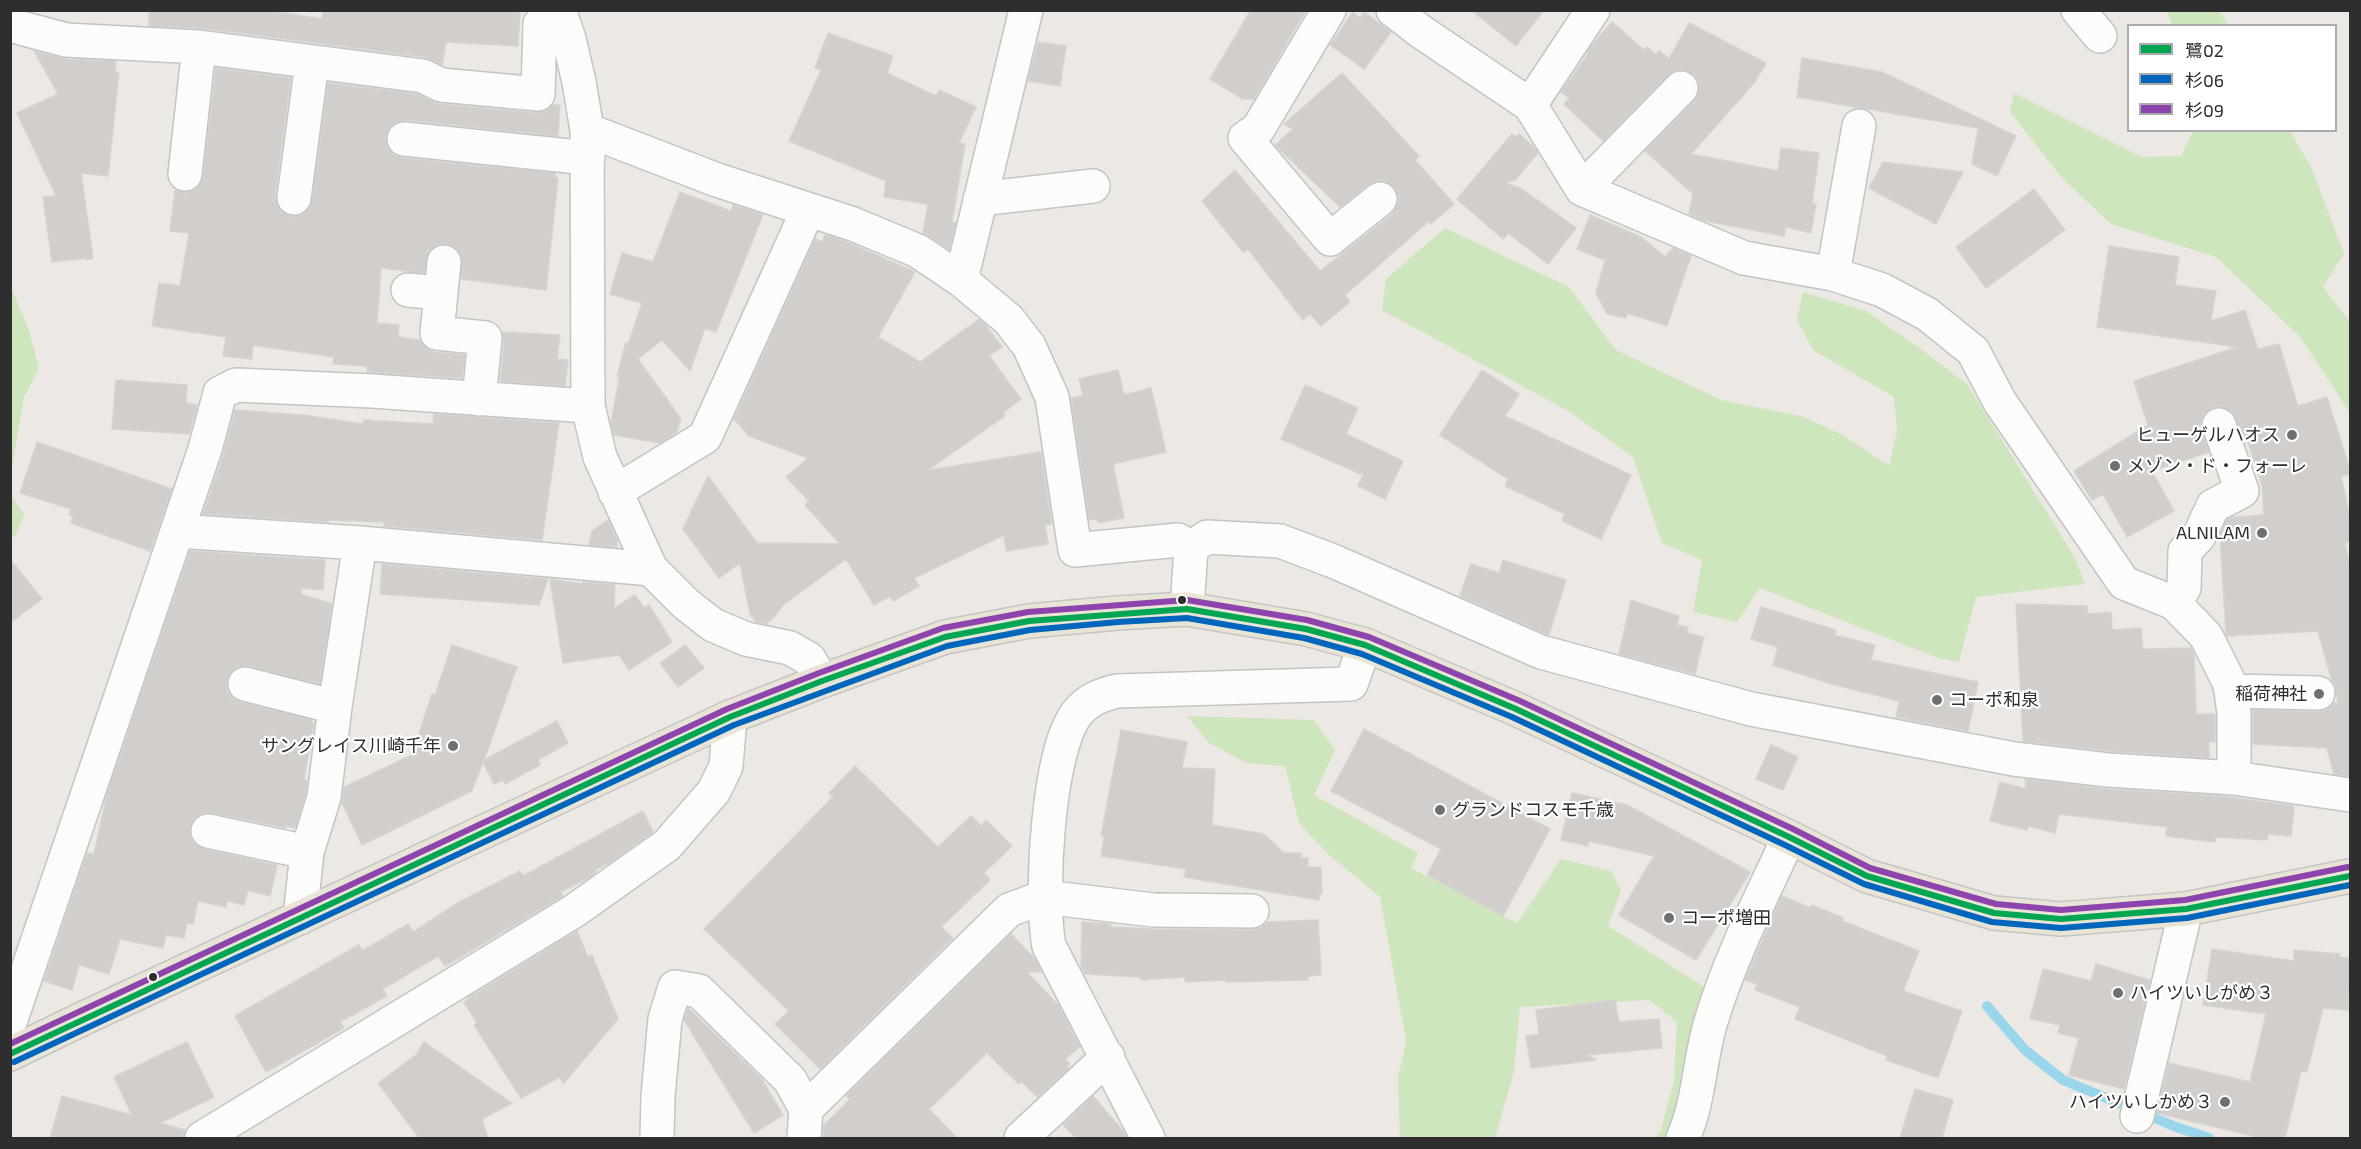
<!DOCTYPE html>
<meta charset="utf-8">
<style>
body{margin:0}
#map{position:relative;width:2361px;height:1149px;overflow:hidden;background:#ece8e4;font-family:"Exo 2","Noto Sans JP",sans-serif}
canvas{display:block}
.frame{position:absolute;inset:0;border:12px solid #2e2e2e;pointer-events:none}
.legend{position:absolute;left:2127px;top:24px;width:210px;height:108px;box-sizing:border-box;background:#fff;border:2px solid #ababab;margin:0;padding:8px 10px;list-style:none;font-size:18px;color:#2e2e2e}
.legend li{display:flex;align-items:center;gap:12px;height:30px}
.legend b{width:30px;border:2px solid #ababab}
</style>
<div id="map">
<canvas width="2361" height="1149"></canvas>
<div class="frame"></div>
<ul class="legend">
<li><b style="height:8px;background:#00a651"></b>鷺02</li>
<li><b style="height:8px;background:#0065bd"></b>杉06</li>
<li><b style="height:8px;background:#8e44ad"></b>杉09</li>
</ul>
</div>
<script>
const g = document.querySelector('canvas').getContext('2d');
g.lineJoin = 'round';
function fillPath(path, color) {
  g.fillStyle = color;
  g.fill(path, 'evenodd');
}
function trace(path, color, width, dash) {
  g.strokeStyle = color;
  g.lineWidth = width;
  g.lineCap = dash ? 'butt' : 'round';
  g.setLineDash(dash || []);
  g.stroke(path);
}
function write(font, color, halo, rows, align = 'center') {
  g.font = font + ' "Exo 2","Noto Sans JP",sans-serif';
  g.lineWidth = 4.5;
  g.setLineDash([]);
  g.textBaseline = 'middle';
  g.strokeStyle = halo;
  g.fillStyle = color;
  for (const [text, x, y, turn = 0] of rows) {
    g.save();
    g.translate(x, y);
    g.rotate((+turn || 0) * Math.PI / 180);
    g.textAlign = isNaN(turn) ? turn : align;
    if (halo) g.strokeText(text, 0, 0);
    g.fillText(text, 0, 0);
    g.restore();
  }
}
const green = new Path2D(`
 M2167,11h52l9,14h-56z
 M2014,93l128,64 39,-1 12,-25h97l22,38 32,85 -21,33 27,35v91l-49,-75 -85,-81 -105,-33 -49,-46 -52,-66z
 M1445,228l124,59 47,63 105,50 80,16 42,19 46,31 8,-35 -3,-34 -81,-47 -16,-30 6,-28 63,19 55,38 46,35 107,172 11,28 -109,13 -17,65 -21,-4 -178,-70 -23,34 -44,-10 9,-52 -40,-17 -29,-86 -63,-45 -188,-102 4,-31z
 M11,288l18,42 10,38 -15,29 -13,76z
 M10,494l14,20 -8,20 -5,5z
 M1187,716l127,4 21,30 -21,45 104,58 -7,15 106,55 44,-64 50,12 10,19 -13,36 98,62 -37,150h-16l7,-5 14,-52 3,-59 -28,-22 -129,7 -6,64 -19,67h-95l-2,-60 8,-37 -26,-144 -53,-44 -28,-30 -14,-57 -38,-3 -38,-20z`);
const stream = new Path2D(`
 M1987,1006l38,44 38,30 113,47 33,11`);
const building = new Path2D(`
 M149,10h117l56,9 1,-9h197l-2,36 -72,-4 -4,23 -17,-8 -224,-29 -52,-2z
 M1251,10h55l-52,89h-11l-33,-20z
 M1471,10h73l-28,36z
 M1353,12l7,6 4,-6 27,20 -27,37 -34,-24z
 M1612,22l32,28 3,-3 9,8 3,-5 10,9 20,-36 77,40 -12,20 -63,71 87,17 3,-23 38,5 -7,51h4l-5,29 -25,-6 -2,9 -79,-15 -16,-7 4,-20 -48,-43 49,-50 5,-8v-11l-5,-8 -8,-4h-9l-9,5 -65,66 -39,-37 5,-6 -8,-6 27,-38 -1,-1 5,-8z
 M828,33l65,23 -6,17 49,23 3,-6 37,17 -17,36 6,1 -13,78 4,1 -7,26 -26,-16 5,-29 -44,-7 2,-16 -97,-40 32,-71 -6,-2z
 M1038,42l28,4 -6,40 -32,-5z
 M34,51l31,8 51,2 -1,11h4l-11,104 -27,-3 12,85 -6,2 -1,-2 -34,4 -9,-65 13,-1 -39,-83 41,-19z
 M1802,58l80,14 134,64 -19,40 -25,-12 6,-36 -181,-31z
 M216,68l75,10 -16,118 2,9 5,7 10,5 9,-2 7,-5 4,-9 16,-118 89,11 22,10 97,9 10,-2 7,-6h7l-2,31 -152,-16 -9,2 -8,6 -4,10 2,8 6,8 9,4 153,15v4l3,1 -12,112 -85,-11v-24l-6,-8 -9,-4 -9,2 -8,6 -5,22 -43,-5 -4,55 22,2 -1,12 22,3 6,8 8,4 31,3 -3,23 -95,-6v-6l-34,-2 1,-7 -81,-12 -1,14 -29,-3 3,-19 -74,-11 7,-43 21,3 9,-53 -19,-2 5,-41 9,3 9,-2 7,-6 3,-8z
 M1342,73l77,83 -4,4 39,44 -23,20 -2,-3 -84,74 5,7 -29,24 -11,-12 -7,6 -55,-71 -5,3 -41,-51 33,-31 85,101 72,-57 5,-8 2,-9 -4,-9 -8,-6 -9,-2 -9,4 -29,23 -65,-62 18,-16 -9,-5z
 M1512,134l4,3 3,-3 14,12 5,7 -23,27 -9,3 16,6 54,39 -28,36 -40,-31 -5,6 -46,-40z
 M1883,162l80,10 -27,52 -67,-36z
 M2034,189l31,41 -79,58 -30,-41z
 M680,192l51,19 2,-6 29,9v3l-46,115 -11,-4 -15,43 -28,-31 -24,19 43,60 -5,14 -16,10 -46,-8 -3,-12 9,-49 -3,2 9,-34 2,3 14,-42 -32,-9 12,-41 31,9z
 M1590,215l51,22 24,20 8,-9 18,8 -24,70 -40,-13 -1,5 -19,-4 -11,-21 9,-33 -28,-11z
 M825,235l22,7 68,30 -37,65 42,25 59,-43 6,5 17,23 -13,9 32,43 -18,14 2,3 -77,54 113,-18 11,72 -7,1 3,19 -42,7 -2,-16 -90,43 5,8 -26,15 -3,-5 -16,9 -28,-46 -63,46 -9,12 -8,7 -10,-2 -6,-8 -10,-51 -21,15 -36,-49 25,-53 49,67 83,1 -35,-39 4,-4 -23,-24 22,-19 -59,-22 -15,-17 81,-180 7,3z
 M2109,246l70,11 -4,28 41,6 -5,30 34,-11 13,39 21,-5 19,62 29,-9 23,73v4l-9,2 9,41v24l-5,2 5,23v210l-16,-2 -7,-26 -74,-4v-34l65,2 8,-2 8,-7h4l-3,-18 -3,-4 -14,-50 -91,5 -1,-3 -6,-98 7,-15 5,-3 32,-2 -2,-30 -15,-46 -3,1 -12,-29 -9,-4h-10l-9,6 -3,9v9l8,21 -57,19 22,40 -47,26 -24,-43 -11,6 -18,-29 74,-46 -14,-44 103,-34 -140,-20z
 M502,332l58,3 -3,24 11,1 -3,26 -65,-5 4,-41z
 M1118,370l6,25 27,-7 15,64 -53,12 11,54 -26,5 -1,-4 -8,1 -18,-122 12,-2 -4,-17z
 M1482,370l37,24 -14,22 126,59 -30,64 -39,-18 3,-7 -60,-28 3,-7 -68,-44z
 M116,380l71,5 -1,18 11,2 -8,29 -77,-5z
 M1305,385l53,23 -12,26 57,27 -18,38 -27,-13 5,-11 -82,-36z
 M235,410l68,5 60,9v-4l70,4 1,-10 125,9 -17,117 -158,-14v-4l-55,-2 -1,2 -125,-8 20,-59z
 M37,442l135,47 -22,62 -79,-28 2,-7 -4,-1 2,-6 -51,-16z
 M608,520l9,20v7l-28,-2 3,-14z
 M190,551l135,9 -2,30 -21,-2 -1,6 31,10 -12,80 -71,-18h-10l-7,5 -5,9v10l5,8 8,4 72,18 -1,2 3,1 -10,57h3l-1,13 -11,35 -9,-2v2l-74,-15h-10l-8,6 -4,9v9l6,8 8,4 73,16 -7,31 -22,-6 -4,15 -17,-4 -1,6 -28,-6 -5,23 -6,-1 -3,15 -18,-3 -3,13 -43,-9 -11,35 -30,-9 -7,25 -28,-9 43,-128 7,1 13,-60z
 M10,559l32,40 -32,24z
 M1503,560l63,20 -17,55 -89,-39 11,-32 28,9z
 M382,564l166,15 -9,26 -159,-11z
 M550,579l32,5 1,-2 32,3 -1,23 21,-13 9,13 5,-3 23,37 -43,28 -10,-15 -56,8z
 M1631,600l48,16 -2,9 11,2 -1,6 17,4 -9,37 -76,-20z
 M2016,604l71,2 1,8 23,-2 1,18 29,-2 2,21 48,-1 3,6 2,60h19v28h-6v16l-99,-7 -87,-10z
 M1761,607l75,23 -2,5 41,10 -4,15 107,22 -10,49 -72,-14 3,-16 -67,-17 -59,-19 5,-18 -27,-8z
 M452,645l65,22 -33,93 73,-39 11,22 -30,17 2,5 -35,19 -2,-4 -9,4 -11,-22 -11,29 -110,54 -20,-42 2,-16 68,-32 20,-61 3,1z
 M685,645l19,23 -26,19 -18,-24z
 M1364,729l186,100 -47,87 -76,-41 14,-26 -110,-58z
 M1121,730l66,12 -5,26 33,1 -3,56 52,9 20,19h17v5h7v9h13l1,27 -3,1v5l-135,-23 2,-8 -85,-13 3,-20h-3z
 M1771,745l27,12 -15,33 -27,-11z
 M855,766l83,81 33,-31 10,10 5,-6 26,26 -28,27 6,7 -49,47 12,11 -133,131 -45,-45 14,-13 -85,-82 129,-132 -4,-4z
 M2025,779l82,10 113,7 74,10 -3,30 -23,-2 -1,6 -51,-3 -1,5 -49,-6 1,-9 -108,-13 -4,19 -27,-7 -1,4 -37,-9 10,-39 26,7z
 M1572,793l55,12 123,67 -54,88 -77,-45 35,-59 -65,-15 -1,5 -27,-6z
 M643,811l10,21 -44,31 -14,7 1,2 -6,5 -29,15 2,4 -118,70 -7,-10 -55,33 4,7 -47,26 4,6 -78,44 -31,-56 124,-71 3,6 46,-27 5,8 48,-31 59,-30 3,5z
 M1782,896l29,12 1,-3 31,13 -1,3 77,30 -16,40 59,20 -24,67 -52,-18 1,-4 -92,-37 5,-12 -45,-17 2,-6 -12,-4z
 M1318,920l3,55 -13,1v4l-82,2v-2l-41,2v-5l-44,3 -1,-3 -55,-3 -4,-7 1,-45 29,2v3l42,2 99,1 9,-2 6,-6z
 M577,931l11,26 4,-2 26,64 -55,65 -3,-7 -39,21 -47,-73 3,-2 -13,-21 5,-3 -1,-1z
 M1011,934l24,25 6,13h-14l32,34 21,41 -15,12 5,5 -3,2 2,2 -32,29 -15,-15 -3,2 -32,-31 -58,56 28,29h-134l1,-13 26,-26 -4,-3z
 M2212,949l82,12v-11l46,4v3l10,1 -1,52 -26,-2 -16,64 -6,-1 -16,67h-24l-104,-25 12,-50 81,19 16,-68 -63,-9z
 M2096,964l54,16 -26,109 -55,-14 10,-37 -21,-5 2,-8 -30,-6 13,-50 48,12z
 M1615,1000l4,22 40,-3 3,29 -75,7 9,5 -65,8 -5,-32 13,-2 -3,-24z
 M688,1008l73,70 22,37 -29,18 -70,-113z
 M187,1042l27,55 -54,26 25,7 -2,8h-133l12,-42 70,19 -18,-38z
 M424,1042l88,61 -30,16 6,19h-69l-41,-55 38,-28z
 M1915,1089l38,11 -11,38h-42z
 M1093,1096l30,35 4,7h-51l-13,-13z`);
const minor = new Path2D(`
 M559,10l10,29 10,43 8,48 1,276 12,51 51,112 35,35 27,21 33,14 44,9 19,11 13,22
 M1329,10l-71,119 -13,9 85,101 50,-40
 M1393,10l27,21 110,74 52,84 162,69 89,16 49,16 45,24 46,37 27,51 124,181 50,20 32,33 23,46 2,9 3,22v65
 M2078,10l22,26
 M10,25l56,15 133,7 224,29 18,9 97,9 2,-70 11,-14
 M1530,105l63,-95
 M587,130l130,50 136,44 65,27 43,29 47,39 21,27 23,51 23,153 103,-10 13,8 16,-11 73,4 53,20 208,91 210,57 263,50 94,11 126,8 116,17
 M404,139l184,19
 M185,174l14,-127
 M1582,189l99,-101
 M294,198l18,-135
 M980,199l113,-13
 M444,262l-7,71 48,5 -6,61
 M1833,274l26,-148
 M961,280l65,-270
 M408,290l32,3
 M615,492l90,-55 103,-227
 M177,531l183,12 291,26
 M2174,603l10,-15 1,-37 14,-15 14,-30 29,-15 -23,-66
 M1187,609l4,-61
 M245,684l90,23
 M2231,691l87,2
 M208,831l99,21
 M300,918l7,-66 17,-55 11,-90 25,-164
 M10,1022l195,-573 15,-56 16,-8 136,6 216,15
 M806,1109l203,-199 35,-13 109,13 99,1
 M2137,1116l49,-207
 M202,1138l372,-227 93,-66 47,-54 12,-25 4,-49
 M657,1138l1,-42 7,-77 10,-32 24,4 91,89 16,29 -2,29
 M1021,1138l87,-81
 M1148,1138l-99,-192c-9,-47 -2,-197 29,-234 11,-13 23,-17 39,-21l234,-7 14,-39
 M1683,1138c17,-38 16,-80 29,-120 19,-62 50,-122 77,-181`);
const major = new Path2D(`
 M10,1054l72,-35 648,-302 92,-36 123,-44 84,-16 88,-8 70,-4 119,20 59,16 151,64 273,128 78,39 127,37 67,6 125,-10 164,-33`);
const bus1 = new Path2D(`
 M10,1054l720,-337 92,-36 123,-44 84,-16 158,-12 119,20 59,16 151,64 273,128 78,39 127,37 67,6 125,-10 164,-33`);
const bus2 = new Path2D(`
 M14,1062l720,-337 213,-79 83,-16 88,-8 69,-4 117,20 58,16 150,63 273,128 79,39 128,38 69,6 126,-10 163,-33`);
const bus3 = new Path2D(`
 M10,1044l717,-335 92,-36 124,-45 85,-16 159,-12 120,20 62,17 151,64 273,128 77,39 126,36 65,6 124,-10 163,-33`);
const markers = [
 [2292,435,6,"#706f6e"],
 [2115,466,6,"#706f6e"],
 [2262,533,6,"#706f6e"],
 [1182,600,5,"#2e2e2e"],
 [2319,694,6,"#706f6e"],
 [1937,700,6,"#706f6e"],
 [453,746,6,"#706f6e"],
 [1440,810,6,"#706f6e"],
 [1669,918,6,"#706f6e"],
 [153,977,5,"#2e2e2e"],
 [2118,993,6,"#706f6e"],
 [2225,1102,6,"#706f6e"]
];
const poiNames = [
 ["ヒューゲルハオス",2280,435],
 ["メゾン・ド・フォーレ",2127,466,"left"],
 ["ALNILAM",2250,533],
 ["稲荷神社",2307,694],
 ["コーポ和泉",1949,700,"left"],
 ["サングレイス川崎千年",441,746],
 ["グランドコスモ千歳",1452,810,"left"],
 ["コーポ増田",1681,918,"left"],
 ["ハイツいしがめ３",2130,993,"left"],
 ["ハイツいしかめ３",2213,1102]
];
fillPath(green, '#cee6be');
trace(stream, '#99d6ec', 10);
fillPath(building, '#d1cecb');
trace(building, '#d7d4d0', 1.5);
trace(minor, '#c5c4c5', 36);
trace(major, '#c6c5c4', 36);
trace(minor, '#fcfcfb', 33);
trace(major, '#e8e4d6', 33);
trace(bus1, '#00a651', 6);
trace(bus2, '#0065bd', 6);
trace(bus3, '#8e44ad', 6);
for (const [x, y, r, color] of markers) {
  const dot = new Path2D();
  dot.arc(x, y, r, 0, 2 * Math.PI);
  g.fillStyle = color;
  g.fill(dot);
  trace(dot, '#fff', 2);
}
write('18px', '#2e2e2e', '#fff', poiNames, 'right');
</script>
